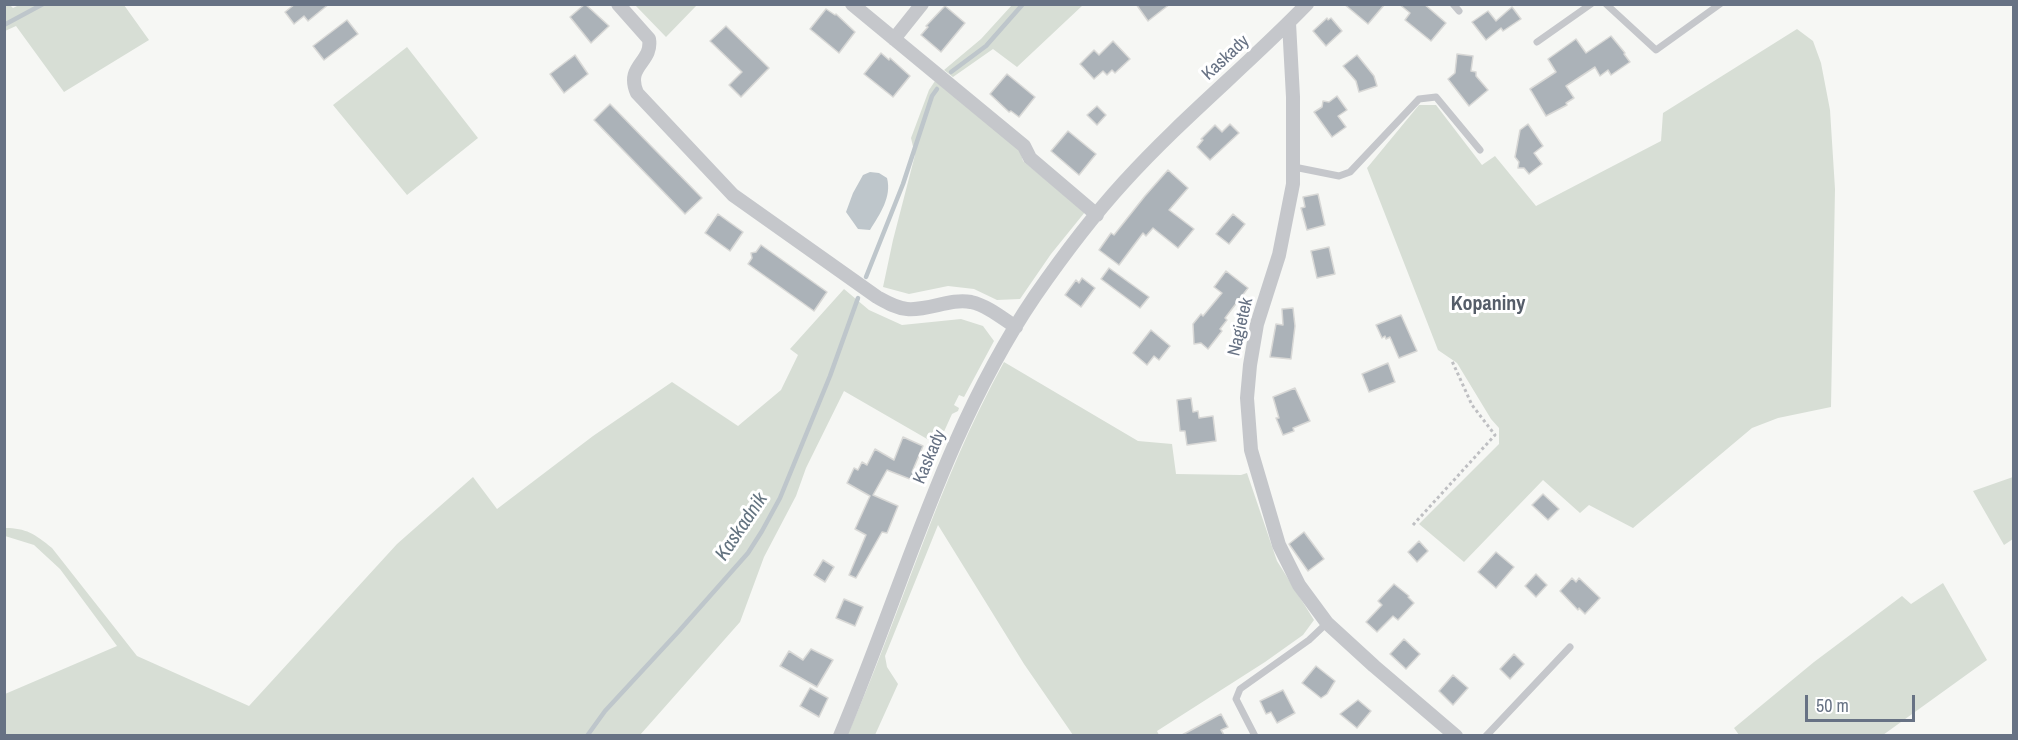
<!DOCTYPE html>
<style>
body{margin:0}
#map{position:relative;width:2018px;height:740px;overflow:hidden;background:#f6f7f4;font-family:"Archivo Narrow",sans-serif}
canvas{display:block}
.frame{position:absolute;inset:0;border:6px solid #677284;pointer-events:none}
.scale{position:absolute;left:1805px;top:695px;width:110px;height:27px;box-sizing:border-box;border:3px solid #677284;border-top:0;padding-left:8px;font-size:18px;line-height:21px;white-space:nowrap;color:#677284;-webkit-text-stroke:4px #fff;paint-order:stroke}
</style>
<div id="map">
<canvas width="2018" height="740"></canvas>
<div class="frame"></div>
<div class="scale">50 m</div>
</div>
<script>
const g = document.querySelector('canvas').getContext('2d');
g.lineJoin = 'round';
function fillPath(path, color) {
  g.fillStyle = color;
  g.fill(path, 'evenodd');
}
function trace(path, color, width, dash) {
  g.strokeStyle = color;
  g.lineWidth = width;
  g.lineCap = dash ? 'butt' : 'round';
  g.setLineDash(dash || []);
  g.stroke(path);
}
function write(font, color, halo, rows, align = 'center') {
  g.font = font + ' "Archivo Narrow",sans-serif';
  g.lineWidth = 6;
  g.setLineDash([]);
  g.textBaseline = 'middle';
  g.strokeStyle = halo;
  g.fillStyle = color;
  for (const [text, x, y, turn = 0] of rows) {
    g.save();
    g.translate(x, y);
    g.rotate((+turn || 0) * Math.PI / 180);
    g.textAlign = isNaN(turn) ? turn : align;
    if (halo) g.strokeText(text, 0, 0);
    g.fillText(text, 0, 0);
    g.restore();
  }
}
const green = new Path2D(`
 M19,5h105l25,35 -85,52 -48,-66 -11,5v-26h5l3,3z
 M635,5h62l-31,32z
 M1012,5h71l-66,62 -24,-18 -40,28 -9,-7 37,-31z
 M1797,29l16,12 8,22 9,47 5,79 -4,218 -53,11 -26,10 -119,100 -44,-23 -9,8 -37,-33 -79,82 -45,-38 80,-80v-16l-8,-9 -34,-56 -19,-13 -71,-182 52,-63h17l46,60 13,-9 41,50 125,-65 2,-28z
 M407,47l71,91 -71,57 -74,-90z
 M935,81l85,69 3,11 62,51 -34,42 -31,45 -23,1 -23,-11 -26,-3 -39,8 -26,-7 10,-47 22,-85 -4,-17 18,-48z
 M844,289l25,21 33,15 59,-6 22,7 11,15 -30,56 -5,-2 -5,10 5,3 -1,3 -6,3 -10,22 1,4 -2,7 -97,-56 -38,77 -10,28 -32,61 -24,65 -100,113h-635v-41l112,-48 -57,-77 -26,-24 -29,-9v-8c21,0 30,6 47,20l85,108 112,50 148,-162 76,-67 24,32 96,-73 79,-54 66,44 43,-36 17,-35 -8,-6z
 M1004,362l134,79 34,3 4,30 65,1 6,-2 30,88 37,59 -11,15 -38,27 -108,69 2,4h-86l-49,-71 -86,-139 -53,131 2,11 11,17 -23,51 -28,1c55,-124 91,-255 157,-374z
 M2013,477v62l-9,6 -31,-54z
 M1943,583l44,77 -104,75h-144l-5,-7 80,-66 88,-66 9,8z`);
const water = new Path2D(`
 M870,172l9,1 8,5c5,19 -7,36 -17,52l-12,-1 -12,-17 7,-19 10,-18z`);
const stream = new Path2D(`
 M4,25l39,-21
 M951,72l35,-26 37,-42
 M866,277l37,-93 29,-88 5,-7
 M587,736l18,-25 74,-80 69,-78 14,-22 18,-33 50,-122 28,-78`);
const building = new Path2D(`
 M295,4h34l-21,17 -4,-5 -10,8 -9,-12z
 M585,4l24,22 -18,17 -21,-26z
 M1136,4h34l-22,17z
 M1344,4h41l-17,20z
 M1399,4h25l22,19 -15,18 -26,-21 5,-7z
 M945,6l20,17 -24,29 -20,-17 7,-8 -2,-1z
 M1512,7l9,12 -18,12 -2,-3 -15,12 -14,-18 16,-11 8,10z
 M826,9l9,6 1,-1 19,18 -16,21 -29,-24z
 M1327,18l1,2 3,-2 11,13 -16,15 -13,-15z
 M347,20l11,14 -34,26 -11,-14z
 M726,26l43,42 -28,29 -12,-12 13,-13 -32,-31z
 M1611,36l14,17 -1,1 6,8 -19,13 -3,-5 -8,6 -5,-9 -29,19 8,12 -8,5 1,2 -21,11 -16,-27 26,-17 -8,-13 28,-20 10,14z
 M1113,41l17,18 -15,14 -3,-3 -5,5 -4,-4 -9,8 -14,-15 14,-14 5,5z
 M881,53l8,7 1,-2 20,18 -17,21 -29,-23z
 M1457,54l16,2 -2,15 5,1v4l12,14 -19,16 -21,-27 7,-6z
 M575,55l13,19 -24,19 -14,-19z
 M1357,55l17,21 3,10 -18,6 -3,-11 -13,-15z
 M1007,74l28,23 -16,20 -8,-6 -2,1 -19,-18z
 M1337,96l10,14 -9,6 8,11 -14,10 -18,-25 8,-5 1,-6 6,1z
 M610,104l92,94 -17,16 -91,-94z
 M1097,106l9,9 -9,10 -10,-10z
 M1230,124l9,9 -29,27 -13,-13 6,-7 -2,-1 14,-14 7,7z
 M1528,124l15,22 -9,7 8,11 -13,10 -5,-6h-6l1,-6 -4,-5 5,-27z
 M1068,131l28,23 -17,21 -28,-24z
 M1168,170l20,18 -19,22 25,19 -16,19 -25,-20 -7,8 -3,-3 -24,32 -20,-15 12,-17 3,2 31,-39z
 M1318,194l7,31 -18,5 -6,-22 4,-1 -2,-10z
 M718,214l25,18 -13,19 -25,-18z
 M1233,214l12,10 -16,20 -13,-10z
 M761,245l66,47 -13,19 -66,-47 4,-6 -1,-5 5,-1z
 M1329,247l6,27 -18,4 -6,-27z
 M1109,268l40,29 -9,11 -39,-29z
 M1226,271l22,17 -23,30 2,2 -7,9 2,2 -14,18 -7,-6 -7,1 -1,-20 8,-10 2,2 19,-23 -8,-6z
 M1082,278l13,10 -14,19 -16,-12 11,-15 3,3z
 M1293,308l2,18 -4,33 -21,-2 6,-33 7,1 -1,-16z
 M1401,315l16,36 -18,7 -9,-21 -4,2 -1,-3 -3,2 -6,-13z
 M1151,330l19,16 -11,14 -5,-4 -7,9 -14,-12z
 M1388,363l7,19 -26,10 -7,-18z
 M1295,388l15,33 -17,7 1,3 -11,4 -7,-17h3l-6,-21z
 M1191,398l2,14 5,-1 1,7 14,-2 3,25 -29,4 -2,-14h-5l-3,-31z
 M903,437l20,9 -11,26 6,3 -3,6 -28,-11 -14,25 25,11 -11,27 -5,-1 -26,46 -7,-3 17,-40 -11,-6 15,-33 -23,-13 7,-15 4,2 4,-8 5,3 8,-16 19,11z
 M1543,494l16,15 -11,11 -16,-15z
 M1304,532l20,27 -16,12 -19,-27z
 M1419,541l9,10 -11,11 -9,-10z
 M1496,552l18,15 -18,21 -18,-16z
 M823,560l11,7 -9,15 -11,-7z
 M1536,574l11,11 -11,12 -11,-11z
 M1572,578l4,4 3,-4 21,20 -15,16 -6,-6 -1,2 -18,-19z
 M1394,584l15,12 -1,1 6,6 -16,17 -5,-4 -16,16 -11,-10 16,-17 -4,-4z
 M844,599l19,8 -8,19 -19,-8z
 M1404,639l16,15 -14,15 -16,-15z
 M811,649l22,11 -16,27 -37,-21 9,-15 14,9z
 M1514,654l10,10 -14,15 -10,-10z
 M1316,666l19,15 -8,13 -6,4 -19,-15z
 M1453,675l15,13 -15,17 -14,-14z
 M810,688l18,10 -9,19 -19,-11z
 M1283,690l12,23 -18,10 -6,-11 -5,2 -6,-13z
 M1358,700l13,11 -14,17 -17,-14z
 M1221,714l7,13 -7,3 3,5h-42z`);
const path = new Path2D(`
 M1413,525l82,-90 -23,-30 -20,-44`);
const lane = new Path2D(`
 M1453,4l6,7
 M1606,4l50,46 64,-46
 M1537,42l54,-38
 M1294,167l45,9 11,-4 69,-73 17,-2 44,53
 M1255,736l-19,-37 4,-10 69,-49 18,-17
 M1486,736l84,-89`);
const street = new Path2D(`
 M618,4l31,35c4,24 -24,26 -12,54l96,102 144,102c9,5 19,11 30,12 22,2 43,-11 64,-7 17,4 31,16 45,25
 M852,4l172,142 6,12 67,57
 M1289,23l4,74v87l-14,71 -22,69 -7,41 -3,33 4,52 28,95 20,40 28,38 47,43 82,70
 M894,39l28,-35
 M840,736c63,-148 104,-306 195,-440 27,-39 57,-79 89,-114 57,-63 124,-117 183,-178`);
const streetNames = [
 ["Kaskady",1226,58,-43],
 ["Nagietek",1241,327,-77],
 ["Kaskady",930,457,-67]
];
const neighbourhoodNames = [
 ["Kopaniny",1488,305]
];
const waterNames = [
 ["Kaskadnik",742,527,-56]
];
fillPath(green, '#d7ded5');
fillPath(water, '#bec6cb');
trace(stream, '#bec6cb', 4.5);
fillPath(building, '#abb2b8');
trace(building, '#d8d8d6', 1.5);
trace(path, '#bebfc2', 3, [3, 3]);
trace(lane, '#c5c7cb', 7);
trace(street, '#c5c7cb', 14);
write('18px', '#677284', '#fff', streetNames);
write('bold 20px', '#555d69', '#fff', neighbourhoodNames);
write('italic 20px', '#637380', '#fff', waterNames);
</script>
